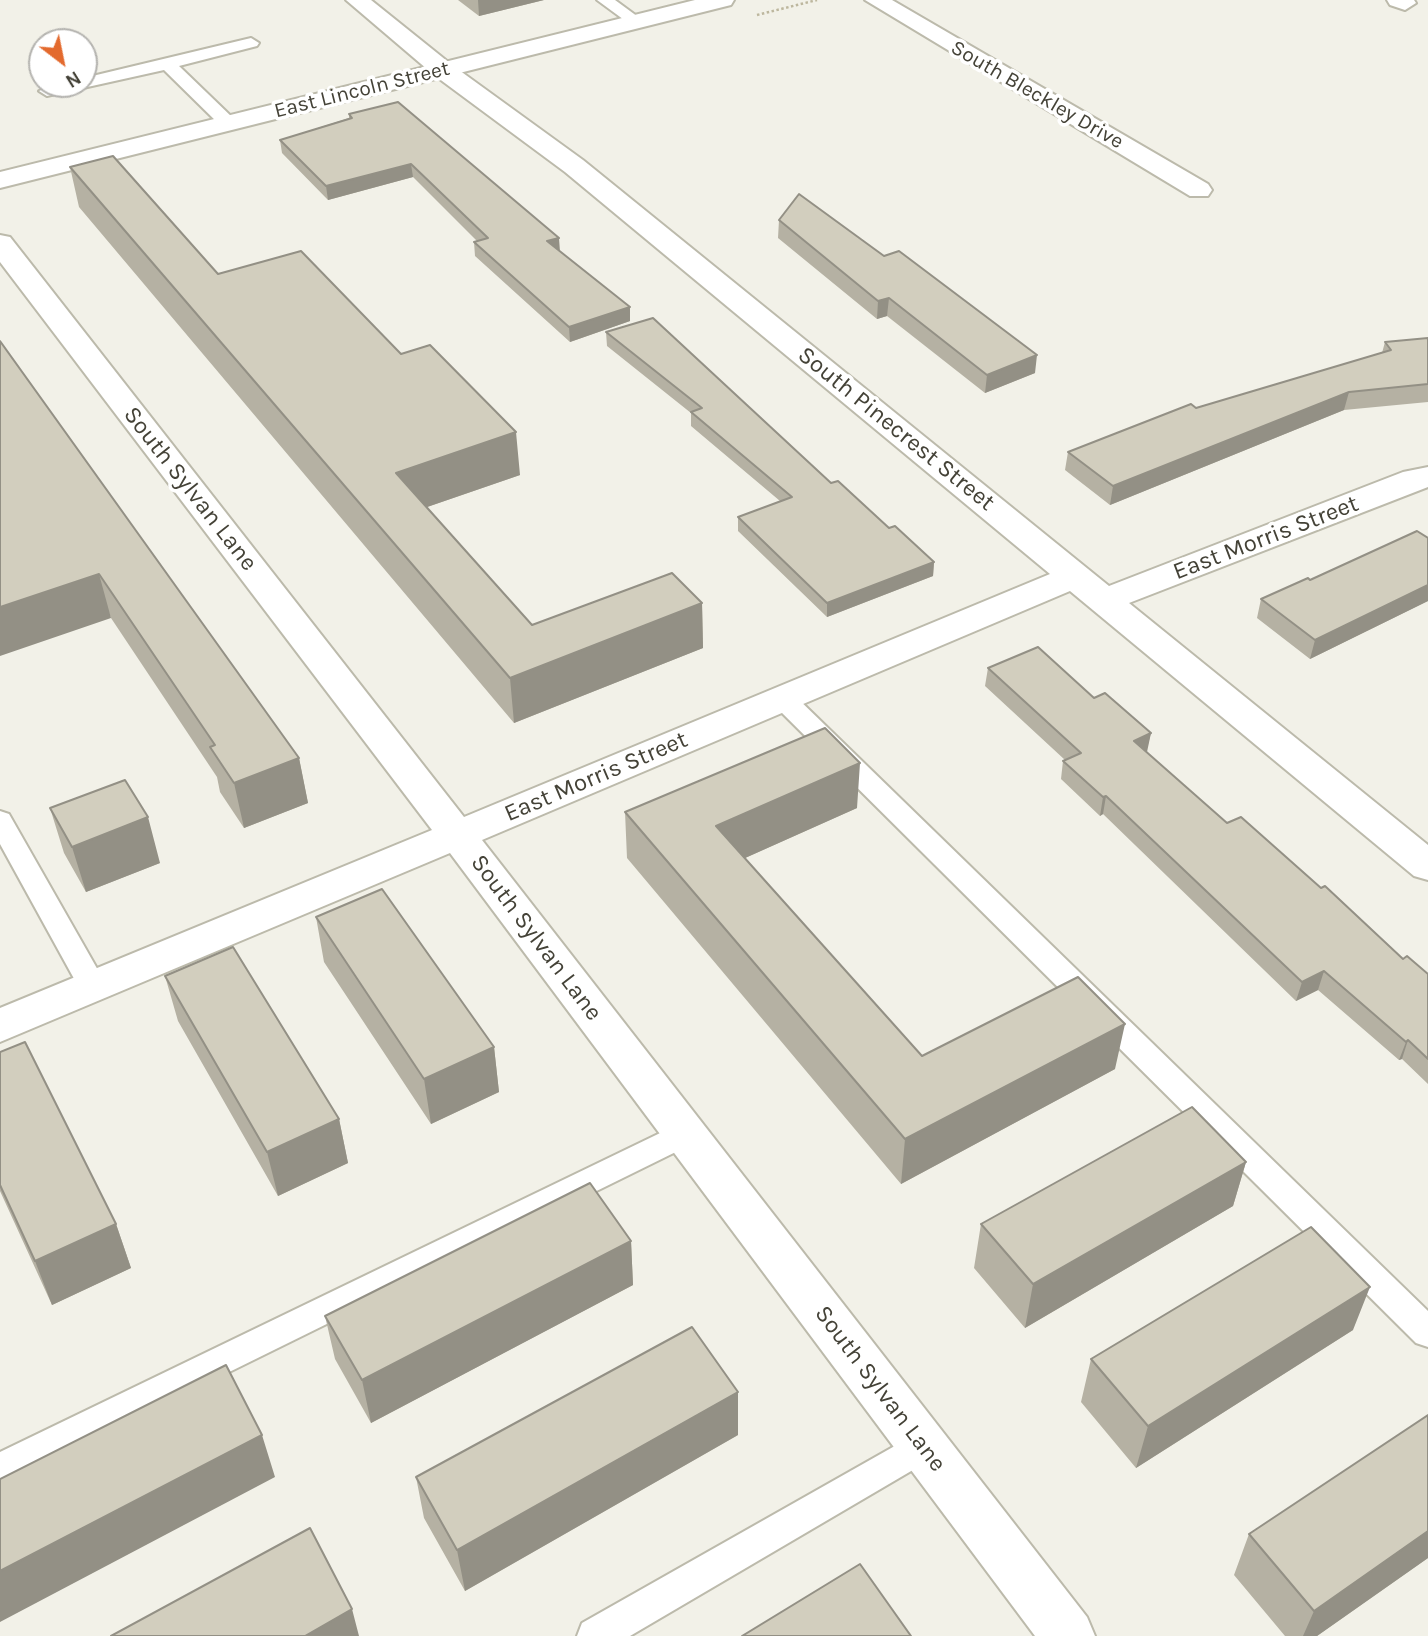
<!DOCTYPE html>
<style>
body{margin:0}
#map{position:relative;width:1428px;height:1636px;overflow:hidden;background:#f2f1e8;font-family:Karla,sans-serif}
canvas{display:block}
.north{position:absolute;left:28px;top:28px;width:70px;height:70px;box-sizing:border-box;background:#fff;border:2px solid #b4b3af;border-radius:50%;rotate:148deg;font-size:19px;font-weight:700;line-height:28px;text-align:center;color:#444237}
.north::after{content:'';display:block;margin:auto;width:24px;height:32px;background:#e36a2e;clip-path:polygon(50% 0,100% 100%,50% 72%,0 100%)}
</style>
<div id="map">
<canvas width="1428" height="1636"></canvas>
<div class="north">N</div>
</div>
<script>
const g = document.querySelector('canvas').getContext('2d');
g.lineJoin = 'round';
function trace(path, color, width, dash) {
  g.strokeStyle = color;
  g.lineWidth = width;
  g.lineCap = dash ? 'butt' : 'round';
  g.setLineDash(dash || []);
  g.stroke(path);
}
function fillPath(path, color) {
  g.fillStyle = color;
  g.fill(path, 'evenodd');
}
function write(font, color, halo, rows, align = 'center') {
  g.font = font + ' Karla,sans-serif';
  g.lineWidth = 7;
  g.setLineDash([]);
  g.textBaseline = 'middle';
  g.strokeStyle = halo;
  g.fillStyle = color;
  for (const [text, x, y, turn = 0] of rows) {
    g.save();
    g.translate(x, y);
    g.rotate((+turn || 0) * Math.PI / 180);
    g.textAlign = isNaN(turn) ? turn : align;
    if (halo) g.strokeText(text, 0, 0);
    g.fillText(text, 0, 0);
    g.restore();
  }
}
const path = new Path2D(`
 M757,15l60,-15`);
const service = new Path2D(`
 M597,0h18l30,22 -8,5 -6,-2z
 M251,38l8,5 -2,3 -78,20 55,53 3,4 -3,4h-12l-58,-57 -117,26 -8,-5 17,-7h28v-6z
 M783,691l9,2 636,618v36l-12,-4 -642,-638 -3,-6 3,-6z
 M0,811l9,3 94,165 4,8 -4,8 -10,3 -10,-3 -83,-151z
 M685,1121l11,3 4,9 -4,9 -696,343v-33z
 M923,1430l12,5 5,11 -5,11 -305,179h-53l5,-13z`);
const minor = new Path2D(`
 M346,0h25l81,65 131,95 526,426 294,-114 25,-5v20l-299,116 299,242v35l-14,-4 -344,-285 -588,249 605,777 8,19h-60l-585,-783 -450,189v-34l432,-178 -432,-568v-27l10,2 454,580 586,-243 -485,-402 -131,-97z
 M865,0h27l316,184 4,6 -4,6h-18z
 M1387,0h27l2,3 -11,7 -15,-5z`);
const tertiary = new Path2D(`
 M695,0h39l-3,5 -731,183v-16z`);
const wall = new Path2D(`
 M458,0h86l-65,16z
 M349,114l211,137 70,70 -60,21 -95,-86 -1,-14 3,-1 -64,-64 -85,23 -46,-47 -2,-13 69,-22z
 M70,167l148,107 183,80 119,121 -93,32 105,118 170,-22 1,45 -189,75 -435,-516z
 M779,220l105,36 151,117 -50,20 -98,-77 -10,3 -99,-81z
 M606,332l225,151 58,45 45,34 -1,14 -106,41 -89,-86v-14l42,-16 -89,-75v-13l-84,-67z
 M1428,338v64l-84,8 -234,95 -45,-35 3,-18 128,-44 186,-55 3,-11z
 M0,341l299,417 9,45 -64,25 -24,-36 -3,-15 -106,-159z
 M1428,538v63l-118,58 -53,-41 4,-19 49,-19z
 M988,668l106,30 57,35 -5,19 81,71 94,65 82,71 25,15v110l-26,-25 -3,1 -81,-70 -22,11 -193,-187 -3,2 -39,-37 2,-18 2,-1 -80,-74z
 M50,808l110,55 -74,29 -22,-39z
 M857,808l-112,50 177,198 193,13 -214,115 -274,-326 -2,-46z
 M316,917l178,130 5,45 -68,32 -107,-162z
 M165,976l174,143 9,44 -70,33 -100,-175z
 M0,1052l116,172 15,44 -79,37 -52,-114z
 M1246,1162l-13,44 -208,122 -51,-60 7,-44z
 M631,1241l2,44 -262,138 -36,-64 -10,-43z
 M1353,1330l-217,138 -55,-66 10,-43z
 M738,1435l-273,156 -41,-73 -8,-41z
 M1249,1534l179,24 -111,78h-32l-51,-61z`);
const shadedWall = new Path2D(`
 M478,0h66l-65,16z
 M411,164l2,13 -85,23 -2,-14z
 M559,238l1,14 -13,-11z
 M889,298l-2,18 -10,3 1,-18z
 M630,307v14l-60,21 -1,-15z
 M1037,355l-2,18 -50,20 2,-18z
 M1349,392l-5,18 -234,95 3,-19z
 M516,432l4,43 -119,41 -5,-43z
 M934,562l-1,14 -106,41v-14z
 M99,574l12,44 -111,38v-49z
 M1428,585v16l-118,58 5,-19z
 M702,603l1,45 -189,75 -4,-45z
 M1151,733l-4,19 -17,7 4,-18z
 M299,758l9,45 -64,25 -10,-45z
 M860,763l-3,45 -141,63v-45z
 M1106,796l-3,18 -3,2 3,-19z
 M148,817l12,46 -74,29 -14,-45z
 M1324,971l-6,19 -22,11 6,-19z
 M1125,1024l-10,45 -214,115 4,-45z
 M1408,1040l-6,19 -3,1 7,-18z
 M494,1047l5,45 -68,32 -7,-45z
 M339,1119l9,44 -70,33 -11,-44z
 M1246,1162l-13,44 -208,122 8,-44z
 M116,1224l15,44 -79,37 -17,-44z
 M631,1241l2,44 -262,138 -9,-43z
 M1370,1287l-17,43 -217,138 12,-42z
 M738,1392v43l-273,156 -8,-41z
 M262,1435l13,42 -275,145v-51z
 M1428,1531v27l-111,78h-14l11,-25z
 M352,1609l7,27h-54z`);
const building = new Path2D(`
 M398,102l161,136 -12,3 83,66 -61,20 -95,-85 14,-4 -77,-74 -85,22 -46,-46 72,-22 -3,-4z
 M113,156l105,118 83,-23 100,103 29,-9 86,87 -120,41 136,152 140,-52 30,30 -192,75 -440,-511z
 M799,194l85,62 15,-5 138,104 -50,20 -98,-77 -11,3 -99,-81z
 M653,318l178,165 7,-2 51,47 6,-2 39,36 -107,41 -89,-86 54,-20 -101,-85 11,-4 -96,-76z
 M1428,338v46l-79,8 -236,94 -45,-34 123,-48 5,4 195,-58 -6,-8z
 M0,341l299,417 -65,25 -24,-36 5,-2 -116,-171 -99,33z
 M1417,531l11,7v47l-113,55 -54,-41 47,-21 2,2z
 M1038,647l56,51 11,-5 46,40 -17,8 93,82 14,-6 80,71 4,-2 78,73 4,-3 21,18v85l-20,-19 -2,2 -82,-71 -22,11 -196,-186 -3,1 -40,-36 18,-8 -93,-85z
 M825,728l35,35 -144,63 206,230 156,-79 47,47 -220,115 -280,-327z
 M125,780l23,37 -76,30 -22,-39z
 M382,889l112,158 -70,32 -108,-162z
 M233,947l106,172 -72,33 -102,-176z
 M25,1042l91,182 -81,37 -35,-76v-133z
 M1192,1107l54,55 -213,122 -52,-60z
 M590,1183l41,58 -269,139 -37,-64z
 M1311,1227l59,60 -222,139 -57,-67z
 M692,1327l46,65 -281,158 -41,-73z
 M226,1365l36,70 -262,136v-92z
 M1428,1415v116l-114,80 -65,-77z
 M310,1528l42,81 -47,27h-194z
 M860,1564l51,72h-169z`);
const farStreetnames = [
 ["East Lincoln Street",362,90,-14],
 ["South Bleckley Drive",1037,95,30]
];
const streetNames = [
 ["South Pinecrest Street",896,429,39],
 ["South Sylvan Lane",190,489,52],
 ["East Morris Street",1266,538,-21],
 ["East Morris Street",596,777,-23],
 ["South Sylvan Lane",536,938,53],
 ["South Sylvan Lane",880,1389,53]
];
trace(service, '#bcbaab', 4);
trace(minor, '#bcbaab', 4);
trace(tertiary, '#bcbaab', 4);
trace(path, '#bdb79e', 2.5, [2.5, 2.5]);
fillPath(service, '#fff');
fillPath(minor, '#fff');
fillPath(tertiary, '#fff');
fillPath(wall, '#b5b1a3');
fillPath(shadedWall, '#939085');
fillPath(building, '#d2cebe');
trace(building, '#939085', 2);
write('21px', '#444237', '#fff', farStreetnames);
write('24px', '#444237', '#fff', streetNames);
</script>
